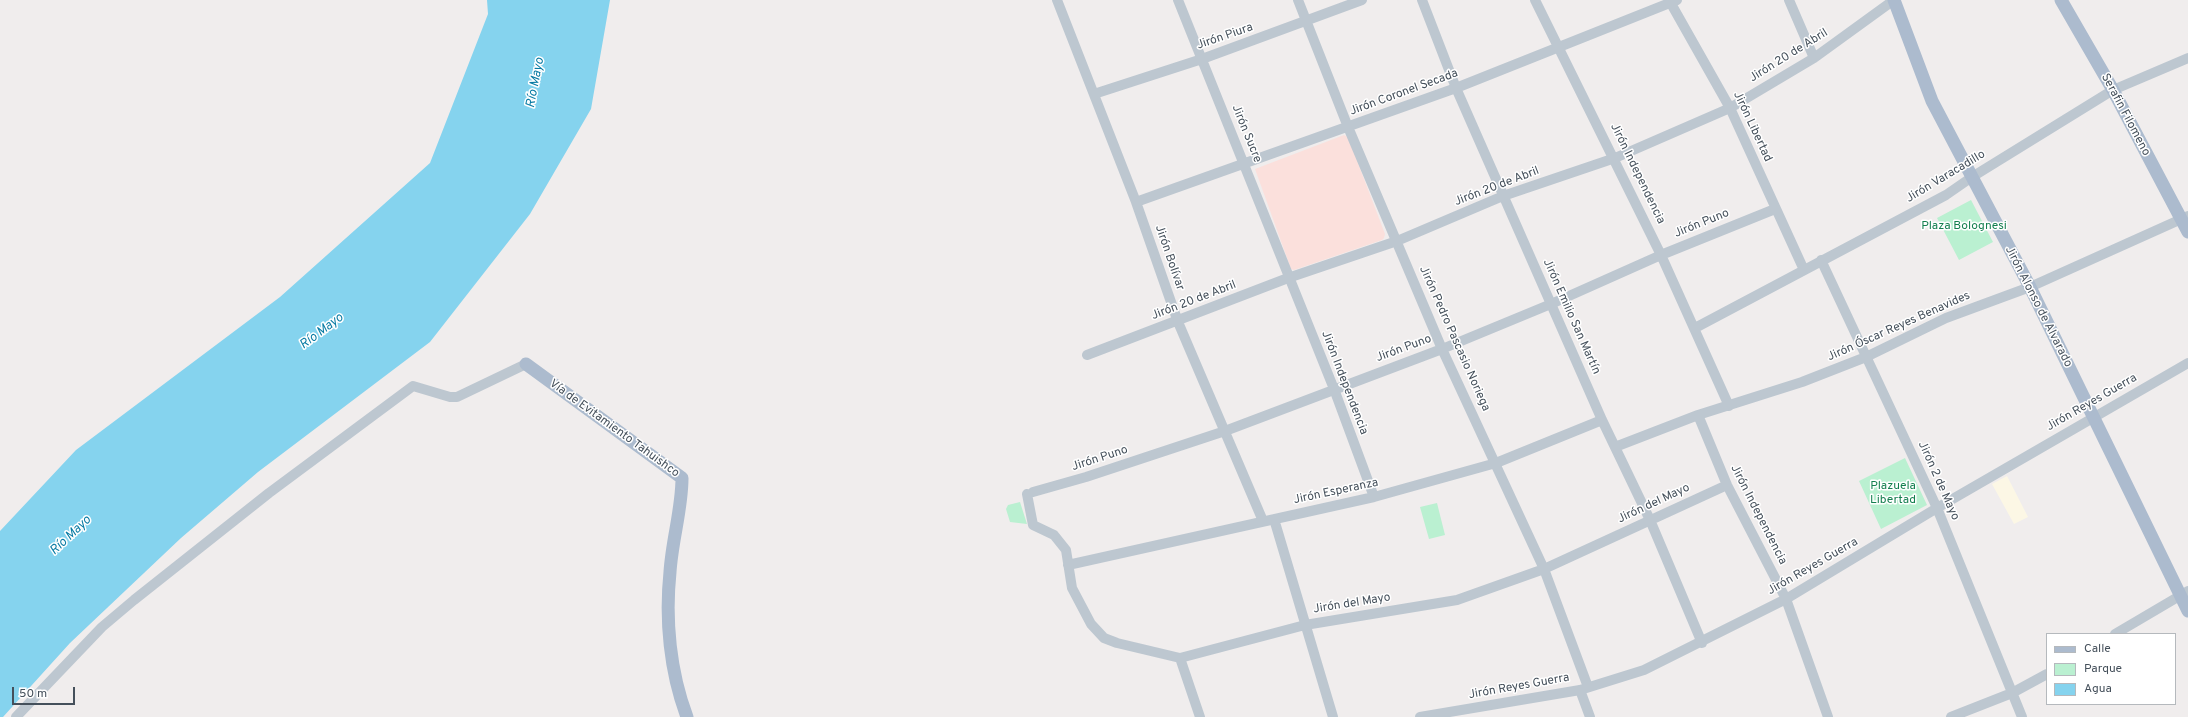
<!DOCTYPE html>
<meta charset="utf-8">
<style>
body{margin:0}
#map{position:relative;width:2188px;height:717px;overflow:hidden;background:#f0eded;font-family:Overpass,sans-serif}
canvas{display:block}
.legend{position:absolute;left:2046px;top:633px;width:130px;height:72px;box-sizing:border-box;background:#fff;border:1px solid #b5b9bd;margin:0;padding:5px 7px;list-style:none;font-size:12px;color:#45505b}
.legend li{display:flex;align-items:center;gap:8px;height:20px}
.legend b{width:20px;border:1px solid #b5b9bd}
.scale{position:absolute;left:12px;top:687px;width:63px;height:18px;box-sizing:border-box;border:2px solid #45505b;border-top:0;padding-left:5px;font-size:12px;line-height:14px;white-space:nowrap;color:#45505b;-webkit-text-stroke:3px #fff;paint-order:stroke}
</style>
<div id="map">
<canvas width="2188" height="717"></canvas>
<ul class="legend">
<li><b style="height:5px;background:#acbbce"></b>Calle</li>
<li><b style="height:11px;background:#baf0d1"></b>Parque</li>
<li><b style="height:11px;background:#85d3ee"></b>Agua</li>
</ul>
<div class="scale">50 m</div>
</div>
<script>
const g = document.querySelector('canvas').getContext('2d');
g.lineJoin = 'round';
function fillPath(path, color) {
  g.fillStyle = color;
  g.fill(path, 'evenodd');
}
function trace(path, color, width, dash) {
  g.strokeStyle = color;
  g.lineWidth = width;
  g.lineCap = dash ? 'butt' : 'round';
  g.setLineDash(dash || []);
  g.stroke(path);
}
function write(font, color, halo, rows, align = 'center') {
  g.font = font + ' Overpass,sans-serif';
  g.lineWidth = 3;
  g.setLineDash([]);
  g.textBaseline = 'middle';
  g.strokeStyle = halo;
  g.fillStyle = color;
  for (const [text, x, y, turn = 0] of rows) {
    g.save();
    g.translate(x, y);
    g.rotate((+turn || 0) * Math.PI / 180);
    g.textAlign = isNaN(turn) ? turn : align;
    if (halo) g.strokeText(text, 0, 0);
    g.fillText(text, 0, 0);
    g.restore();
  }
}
const commercial = new Path2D(`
 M2007,476l21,41 -14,7 -22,-40z`);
const medical = new Path2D(`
 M1344,135l4,2 37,97 -1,4 -2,2 -88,30 -3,-1 -36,-100z`);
const green = new Path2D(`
 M1971,200l22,42 -34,18 -22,-42z
 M1905,458l22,47 -46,24 -22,-48z
 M1020,502l7,22 -17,-2 -4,-13 2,-4z
 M1437,503l8,32 -16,4 -9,-32z`);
const water = new Path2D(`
 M487,0h123l-19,109 -61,105 -100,128 -172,130 -77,66 -111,105 -67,74h-3v-186l76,-81 204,-153 150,-134 58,-149z`);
const minor = new Path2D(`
 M1057,0l79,202 42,120 85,199
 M1178,0l156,389 40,108
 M1298,0l50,127 94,222 102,220 44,118
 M1422,0l34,88 146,332 48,100 52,123
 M1535,0l126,255 68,151
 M1669,0l61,108 74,162
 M1789,0l25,58
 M1094,94l108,-35 160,-59
 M1136,202l320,-114 221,-88
 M1821,260l116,248 85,209
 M1695,328l251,-133 26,-18 141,-87 75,-32
 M1087,355l201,-77 109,-37 106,-45 112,-38 115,-50 84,-50 80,-58
 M1698,415l29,70 59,114 42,118
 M1615,447l83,-32 104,-33 64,-25 80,-39 84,-31 158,-71
 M1033,492l53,-15 139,-46 217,-82 109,-45 110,-49 114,-46
 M1027,494l6,31 21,10 12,15 6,38 19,36 13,14 13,5 63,15 125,-33 152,-25 87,-31 183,-84
 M1274,519l59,198
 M1068,565l306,-68 122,-34 106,-43
 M2115,634l73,-43
 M1180,658l20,59
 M1580,690l10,27
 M16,717l86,-90 32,-27 135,-107 144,-107 37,11h7l69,-33
 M1420,717l160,-27 64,-20 142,-71 151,-91 251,-145
 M1951,717l61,-24 35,-19`);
const major = new Path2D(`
 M1894,0l38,101 98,186 158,324
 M2061,0l52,90 75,142
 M526,364l156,114c0,31 -10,62 -12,94 -5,48 0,100 17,145`);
const streetNames = [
 ["Jirón Piura",1225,37,-19],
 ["Jirón 20 de Abril",1789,56,-32],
 ["Jirón Coronel Secada",1404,93,-20],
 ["Serafin Filomeno",2125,115,62],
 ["Jirón Libertad",1752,127,65],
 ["Jirón Sucre",1246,134,68],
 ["Jirón Independencia",1637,174,64],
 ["Jirón Varacadillo",1946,177,-31],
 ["Jirón 20 de Abril",1497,187,-21],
 ["Jirón Puno",1702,224,-22],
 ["Jirón Bolívar",1169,258,71],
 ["Jirón 20 de Abril",1194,301,-21],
 ["Jirón Alonso de Alvarado",2038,307,63],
 ["Jirón Emilio San Martín",1571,317,66],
 ["Jirón Óscar Reyes Benavides",1899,327,-24],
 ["Jirón Pedro Pascasio Noriega",1454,339,66],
 ["Jirón Puno",1404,349,-20],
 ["Jirón Independencia",1344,383,69],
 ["Jirón Reyes Guerra",2092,403,-30],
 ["Vía de Evitamiento Tahuishco",614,429,36],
 ["Jirón Puno",1100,459,-18],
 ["Jirón 2 de Mayo",1938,481,66],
 ["Jirón Esperanza",1336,492,-12],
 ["Jirón del Mayo",1654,504,-25],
 ["Jirón Independencia",1758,515,63],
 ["Jirón Reyes Guerra",1813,567,-30],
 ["Jirón del Mayo",1352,604,-9],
 ["Jirón Reyes Guerra",1519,687,-10]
];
const parkNames = [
 ["Plaza Bolognesi",1964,227],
 ["Plazuela",1893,487],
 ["Libertad",1893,501]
];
const waterNames = [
 ["Río Mayo",536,83,-79],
 ["Río Mayo",322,332,-37],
 ["Río Mayo",71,536,-43]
];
fillPath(commercial, '#fcf7e5');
fillPath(medical, '#fbe0dc');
fillPath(green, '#baf0d1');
fillPath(water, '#85d3ee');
trace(minor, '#bdc7d0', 10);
trace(major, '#acbbce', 13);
write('12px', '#45505b', '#fff', streetNames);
write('12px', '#147f4f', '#fff', parkNames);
write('italic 13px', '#087ba4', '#fff', waterNames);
</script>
